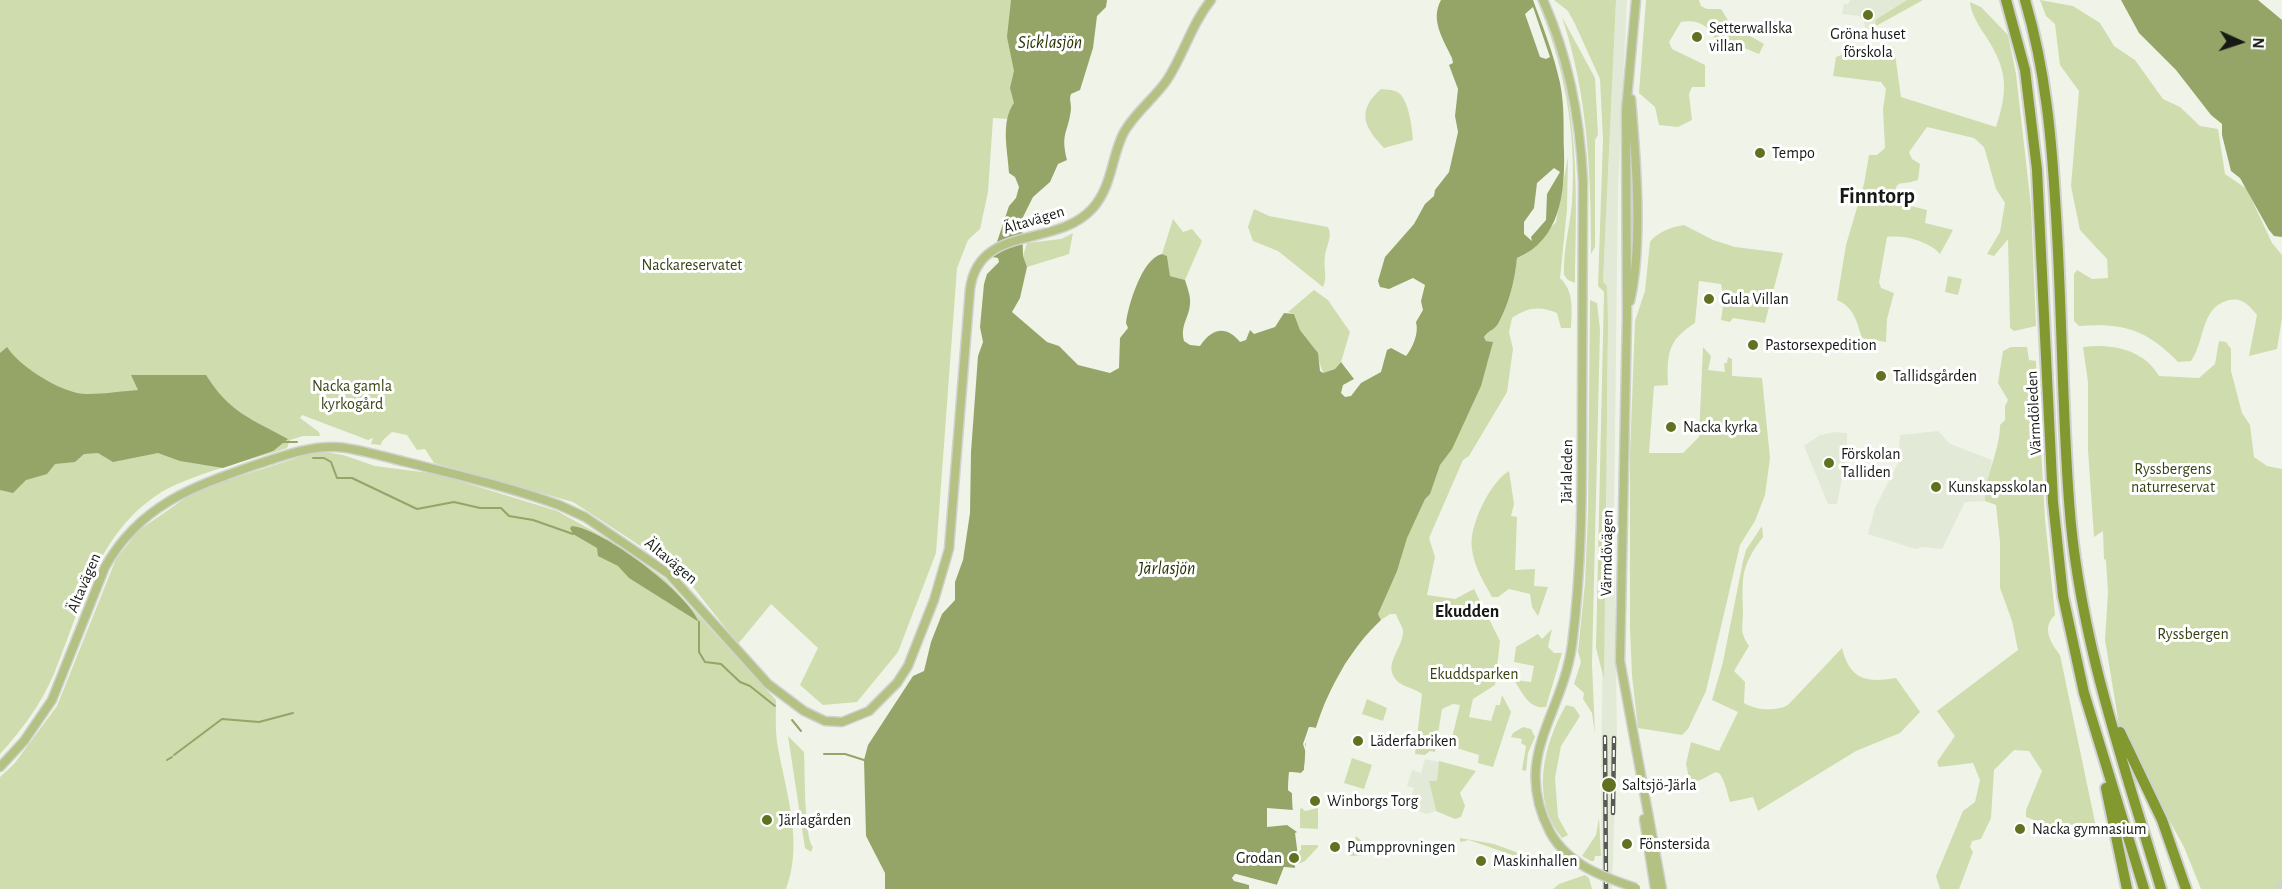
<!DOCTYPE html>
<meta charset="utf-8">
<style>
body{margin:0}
#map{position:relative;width:2282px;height:889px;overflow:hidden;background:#f0f4e8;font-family:"Alegreya Sans",sans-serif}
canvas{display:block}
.north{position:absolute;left:2210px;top:12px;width:60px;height:60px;-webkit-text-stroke:4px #fff;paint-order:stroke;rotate:93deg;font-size:16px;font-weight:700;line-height:24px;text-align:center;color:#171915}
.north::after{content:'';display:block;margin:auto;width:21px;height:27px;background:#171915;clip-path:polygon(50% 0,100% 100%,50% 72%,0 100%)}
</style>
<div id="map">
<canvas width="2282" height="889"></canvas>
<div class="north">N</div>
</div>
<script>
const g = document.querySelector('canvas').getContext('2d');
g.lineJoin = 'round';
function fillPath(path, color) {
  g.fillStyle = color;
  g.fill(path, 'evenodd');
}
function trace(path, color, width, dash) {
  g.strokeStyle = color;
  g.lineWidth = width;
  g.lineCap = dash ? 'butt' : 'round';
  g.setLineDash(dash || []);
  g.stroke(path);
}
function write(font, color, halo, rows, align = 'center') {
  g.font = font + ' "Alegreya Sans",sans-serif';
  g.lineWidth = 6;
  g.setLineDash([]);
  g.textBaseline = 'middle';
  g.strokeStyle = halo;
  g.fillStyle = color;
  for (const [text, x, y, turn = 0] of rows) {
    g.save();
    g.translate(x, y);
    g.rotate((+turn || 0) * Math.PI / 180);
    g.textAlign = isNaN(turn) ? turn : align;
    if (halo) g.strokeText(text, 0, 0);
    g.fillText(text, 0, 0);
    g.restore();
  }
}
const built = new Path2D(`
 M1616,0h11l-9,187 -4,332 3,217 -5,153h-10l-1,-125 7,-415 -5,-67z
 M1850,0h57l-32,20 1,6 -11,5 -1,-11 -5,-4 -17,-2 2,-10h4z
 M1938,431l12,13 42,16 -7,41 -20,1 -23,47 -19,-2 -8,2 -47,-15 7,-26 23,-45 2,-28z
 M1835,432l12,1v20l-10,51h-9l-24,-58 16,-11z
 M1425,759l14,3 -2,19 -8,1 7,29 -9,3 -19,-6 6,-20 -7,-2 5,-16 9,3z`);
const green = new Path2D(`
 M0,0h1053l-10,121 -50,-3 -5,74 -8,37 -12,11 -11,28 -21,285 -38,99 -41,50 -34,3 -23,-20 18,-37 -47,-44 -33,40 -48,-61 -31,-25 -86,-56 -139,-39 -9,-14 -8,1 -10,-15 -15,-3 -10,9 -1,4 -10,-1 2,-6 -5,2 -66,-25 -2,3 19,14 1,4h-17l-13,4 -3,8c-35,12 -101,27 -130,47 -62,42 -76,114 -103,179 -13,30 -32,56 -54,80z
 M1537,0h3c40,102 37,176 35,283l-7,-3 -4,-5c-1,-25 6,-49 8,-73 5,-70 -8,-138 -35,-202z
 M1554,0h62l-13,282 4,4 1,36 -4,357 -8,-31 8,-356 -6,-6 5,-146 -3,-61 -25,-55 -7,-13z
 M1646,0h53l2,6 6,3h14l10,16 33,19 -5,10 -22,-9 -21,-3c-4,-16 -19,-23 -35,-20l-12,20 3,7 33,16v22h-13l-3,7 3,26 -14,7 -19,-2 -4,-18 -16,-14z
 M1907,0h16l-47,26 -1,-6z
 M2040,0l33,6 27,17 14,23 21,14 28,39 17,8 20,19 18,3 7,45 22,15 25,54 10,12v63l-5,31 -28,7 8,-41c-9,-11 -16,-19 -31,-14 -25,7 -22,43 -35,60l-13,1c-32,-33 -55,-39 -99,-36l-5,-5v-47l3,-4 15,9 16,-1 -1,-19 -27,-29 -9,-44 8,-95 -19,-26 -5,-41 -9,-8z
 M1970,2l11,5 27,28 8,39 15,132 5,120 -22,5 -4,-3 -2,-89 -14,17 -7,-2 13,-22 5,-29 -9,-14 -12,-42 -10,-9 -47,-11 -18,25 3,7 8,5 -2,16c-20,7 -20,-4 -26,21l35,9 -2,13 28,7 -13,24c-12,-13 -35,-19 -53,-17l-8,45 2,6 13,5 -7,26 -1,23 -24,-4c-5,-16 -8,-31 -25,-38l9,-55 18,-61 5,-29h8l8,-7 -2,-39 3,-20 -5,-7 -48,-6 3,-19 29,-11 8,7 21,-6 7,50 95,30c13,-39 11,-58 -11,-92 -7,-10 -14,-22 -15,-33z
 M1562,17l33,61 3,57 -3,5v107l-4,7c0,-82 -3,-158 -29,-237z
 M1381,89c5,1 14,0 19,5 9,9 12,33 13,46l-29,8c-20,-21 -28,-37 -3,-59z
 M1568,157l-1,52 -7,69c14,13 12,32 11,50h-10l-4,-15c-17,-7 -29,-6 -45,5l-3,14 4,17 -6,43 -38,64 -6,4 -34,78 6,19 -8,38 28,4 19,-10 26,52 -5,44 -22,14 -4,18 22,4 5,-16h4l2,-10 9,17 -18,55 -15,-4 1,-8 -29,-9 10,-41 -7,-1 -11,5 -7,43 -5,-1 -5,4 -10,-1 7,-60c-8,-6 -19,-7 -25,-13 -15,-17 5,-30 6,-49 0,-6 -5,-11 -7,-18h-6l-9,6 -3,-6 31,-82 79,-171 3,-19 -5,-1 -2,-4c4,-6 10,-7 14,-13 11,-20 17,-44 19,-66l9,-4 30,-32z
 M1254,209l15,7 59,11c5,10 -2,19 -3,29 -2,11 3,21 -2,31l-45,-36 -25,-10 -5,-14z
 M1173,219l10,13 9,-3 10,12 -17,39 -15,-4 -3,-20 -5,-2z
 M1684,225l29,15 22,7 48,6 -18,70 -32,-5 -3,4 -9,-2 3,-20 -3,-16 -22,-3 -4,42c-28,18 -28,31 -27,62l-14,1 -5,67h34l16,-16 4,-90 8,9 -3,14 17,2 -1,-9h3l1,-6 4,2v17l30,2 8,80 -5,37 -10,26 -15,24 -34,146 -18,38 -6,6 -44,-7 -6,-52 -2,-49v-172l5,-134 10,-30 5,-49c7,-10 22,-15 34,-17z
 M1073,233l-4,21 -42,13 -4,-11 4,-13 34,-4z
 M1948,276l14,3 -4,16 -13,-3z
 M1314,290l14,10 22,32 -9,30 -6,7 -12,4 -8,-24 -15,-19 -6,-16 -6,-2z
 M1590,300l7,3 3,26 -8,335 3,70 -3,-21 -9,-14 1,-6 -10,-9 7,-22 -3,-10 7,-69 3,-69z
 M2219,341l7,1 5,7v22l11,42 8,12 4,32 13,9 15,3v420h-81l-17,-42 -64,-116 -15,-91 3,-47 -2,-33 -2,-1 -1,-28 -9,6 -6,-87v-68l-5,-35c27,-4 61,2 76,29l40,2 16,-14z
 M2011,347h16l2,13 7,1 9,158 10,96c-14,13 -4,28 5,40l36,172 -9,1 -10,-4 -24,3 -27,-10v-7l16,-39 -13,-20 -15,-1 -20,20 -3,48 -10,21 -9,2 -2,6 3,5 -14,37h-19l-4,-13 27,-65 12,-9 5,-22 -7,-17 -34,4 -2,-5 18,-26 -18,-25 81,-61 -6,-29 -12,-33v-46l-4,-37 -11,-4c0,-26 15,-50 15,-76l5,-5v-14l3,-6 -10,-17 5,-32z
 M318,451l25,4 32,11 62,8 120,37 58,32 50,36 111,121c0,14 -1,28 1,42 8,48 27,99 9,147h-786v-112l14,-13 43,-58 59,-147 22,-28 59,-41z
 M1509,471l5,33 -3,12 6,1 -2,53 20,-1 -1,17 14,1 -10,29 -6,-9 -2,-13 -21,-5 -11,8h-6c-8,-15 -18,-30 -20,-48 -4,-22 18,-67 37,-78z
 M1762,526l1,11c-22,29 -21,39 -20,74 0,17 -4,20 6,35l-15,25 11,11 -1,21c12,7 31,9 44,2l54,-57c8,32 24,35 54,30l24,34 -20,21 -44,18 -98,60 -5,-14 -23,5c-13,-50 -13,-22 -40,-20l-4,-18 5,-22 28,9 19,-39 -26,-12 11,-38 20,-101 3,-11z
 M1552,629l-4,18 6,6h8l-16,54c-17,3 -24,-15 -32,-27l17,2 3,-16 -20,-4 2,-15 22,-13 4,5z
 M1367,699l20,9 -4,13 -21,-7z
 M1566,705l8,2 6,9 -19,30 -6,32 3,39 10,18 -6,3c-32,-39 -19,-93 4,-133z
 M1523,727l8,2 4,8 -7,16 -2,18 -4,-1 4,-24 -5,-3 1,-4 -11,-2 2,-4z
 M788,736l16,16c1,17 0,85 9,95l-2,5 -6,-4z
 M1352,758l20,7 -8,24 -20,-6z
 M1439,761l37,10 -16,22 5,13 -4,11 -6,2 -19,-8 -7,-30h8z
 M1302,808l3,3 13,-3v21l-18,-1v-19z
 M1599,818l2,38h-6l-1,5h-3l-9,-5 14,-21z
 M1356,836l9,8 -2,11 -13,1z
 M1460,838l34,6 27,10 -3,3 -49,-17 -9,2z
 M1301,845h17v2l-13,14 -9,4 -6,-7 11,-8z
 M1585,875l4,3 3,11h-39l6,-5z`);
const water = new Path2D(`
 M1011,0h96l-1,7 -9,9 -4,32 -13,42 -9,4c-2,5 0,8 0,14 -2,25 -11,23 -4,52l-9,4 -8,18 -17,15 -11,22 1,37 4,11 -7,31 -8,14 35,30 12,4 19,19 32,8 9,-5 1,-30 8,-10 -2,-5c2,-17 16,-65 36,-69l5,2 3,20 15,4c2,7 6,16 5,24 -1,14 -10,21 -6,37l6,4 10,1c12,-18 26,-21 40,-4l6,-2 4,-10 4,4 21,-7 9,-14 10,1 6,16 18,23 2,18 3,2 12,-4 6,-7 13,17 -11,6 -2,8 4,4 6,-1 10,-13 20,-11 6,-22 4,-2 15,8c7,-9 13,-23 10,-34l7,-12 -2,-9 4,-16 -12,-7 -24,11 -9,-2 -2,-6 7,-24 29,-33 11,-20 9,-8 1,-6 14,-18 9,-40 -3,-16 3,-27 -9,-24 4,-2 -1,-5c-9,-19 -22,-38 -11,-58h92c10,27 21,55 27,83 5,24 3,46 4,69 1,41 -4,88 -47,106 -2,22 -8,46 -19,66 -4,6 -10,7 -14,13l2,4 7,1 -12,44 -29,63 -12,16 -10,29 -5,5 -18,39 -10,33 -19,43 3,6c-30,28 -53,69 -65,108l-7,-1c-5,16 -3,27 -5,43l-3,3 -12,-1 -1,18 4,3 1,23h3l3,33 -9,9 6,10 -12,-1 -7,18 -42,-11 -3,4 17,7v4h-364v-16l-19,-37 -2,-76 4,-15 45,-69 11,-5 7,-29 11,-28 13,-14v-18l8,-22 7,-47 1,-61 7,-96 5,-14 -3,-15 4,-43 3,-10 12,-12 -1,-4 -6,-1 17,-51 7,-8 3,-11 -4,-10 -6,-4c-1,-22 -9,-50 5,-70l-4,-15 4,-17 -7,-34z
 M2121,0h137l24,20v217l-8,-1 -5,-6 -29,-52 -9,-7 -9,-36v-11l-11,-9 -35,-45 -37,-37z
 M7,347c12,19 48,41 70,46 15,3 45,-2 61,-3l-7,-15h75c23,37 45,44 82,64l-15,12 -50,17 -43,-7 -22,-8 -45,9 -15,-9 -14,1 -9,8 -20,2 -8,10 -21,6 -13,13 -13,-3v-137z
 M572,526c31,3 116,67 127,96l-70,-44 -11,-12 -20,-10 -1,-8 -24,-14 -3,-6z`);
const pier = new Path2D(`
 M1533,7l17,50 -4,2 -6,-2 -15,-43z
 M1554,168l6,4 -13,22 -1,26 -15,17 1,4 -8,-7v-12l10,-14 3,-25z
 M1384,618l-36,48 -18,32 -12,33 -8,-1 -5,15 4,9 -2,18 -5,4 -10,-1 -1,13 4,4 6,50 -3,14 -3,-23 2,-1 -10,-7 -20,2v-19l26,2 -1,-17 -4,-3 1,-18 12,1 3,-3 2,-17 -3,-9 6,-17 7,1 9,-25 20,-39 19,-26z
 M1299,864l-4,8 -9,-2 -8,18 -31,-7 5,5 -3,3v-4l-15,-4 -2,-3 4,-4 41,11 7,-18 9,2z`);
const stream = new Path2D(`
 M284,442h13
 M313,458h11l7,4 6,16h15l65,31 37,-7 26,6h21l8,8 24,4 40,14
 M699,622v30l6,10 16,2 19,18 10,4 25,20
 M792,720l9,11
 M824,754h21l19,6
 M174,755l48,-36 37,3 34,-9
 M167,760l5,-3`);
const minorTunnel = new Path2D(`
 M2278,889l4,-6`);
const major = new Path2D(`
 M1543,0c26,58 37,117 40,181 0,77 -1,154 -1,232 0,77 0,155 -10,232 -10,72 -61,112 -22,187
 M1636,0l-10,110 1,206 -7,345 42,228
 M1630,301c13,-55 6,-144 1,-202
 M0,767l24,-26 28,-41 53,-133c35,-62 87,-80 150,-102 25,-8 53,-19 80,-18 23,1 48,10 71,15 51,13 104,25 153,43l26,12 84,57 99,110 36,27 21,10 17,1 27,-11 28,-28 11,-17 26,-66 15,-51 21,-260c9,-66 85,-40 122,-80 20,-22 19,-50 31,-75 11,-21 31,-35 44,-54 17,-26 24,-55 44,-80
 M1644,819l11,70`);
const highway = new Path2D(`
 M2006,0l19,70 12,100 16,332 10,94 21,97 60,196
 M2025,0c21,71 27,142 31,215 6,95 6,191 13,286 9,134 54,260 92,388
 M2120,732l42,88 24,69
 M2106,788l21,101`);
const rail = new Path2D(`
 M1605,737l1,152
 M1613,813l1,-75`);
const majorBridge = new Path2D(`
 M1550,832c18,33 53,45 86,56`);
const markers = [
 [1868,15,6,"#607221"],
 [1697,37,6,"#607221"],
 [1760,153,6,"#607221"],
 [1709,299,6,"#607221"],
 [1753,345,6,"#607221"],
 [1881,376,6,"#607221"],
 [1671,427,6,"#607221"],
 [1829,463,6,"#607221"],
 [1936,487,6,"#607221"],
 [1358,741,6,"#607221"],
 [1609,785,8,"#607221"],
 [1315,801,6,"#607221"],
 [767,820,6,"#607221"],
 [2020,829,6,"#607221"],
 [1627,844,6,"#607221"],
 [1335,847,6,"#607221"],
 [1294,858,6,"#607221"],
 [1481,861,6,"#607221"]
];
const poiNames = [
 ["Setterwallska",1709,28],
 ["villan",1709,46],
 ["Gröna huset",1868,34,"center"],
 ["förskola",1868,52,"center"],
 ["Tempo",1772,153],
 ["Gula Villan",1721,299],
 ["Pastorsexpedition",1765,345],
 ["Tallidsgården",1893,376],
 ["Nacka kyrka",1683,427],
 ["Förskolan",1841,454],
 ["Talliden",1841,472],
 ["Kunskapsskolan",1948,487],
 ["Läderfabriken",1370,741],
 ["Saltsjö-Järla",1622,785],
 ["Winborgs Torg",1327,801],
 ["Järlagården",779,820],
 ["Nacka gymnasium",2032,829],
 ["Fönstersida",1639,844],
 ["Pumpprovningen",1347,847],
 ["Grodan",1282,858,"right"],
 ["Maskinhallen",1493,861]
];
const streetNames = [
 ["Ältavägen",1034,220,-17],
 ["Värmdöleden",2034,413,-93],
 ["Järlaleden",1567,471,-89],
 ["Värmdövägen",1607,553,-89],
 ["Ältavägen",671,561,40],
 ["Ältavägen",84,583,-67]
];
const parkNames = [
 ["Nackareservatet",692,265],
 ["Nacka gamla",352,386],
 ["kyrkogård",352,404],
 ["Ryssbergens",2173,469],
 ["naturreservat",2173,487],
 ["Ryssbergen",2193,634],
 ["Ekuddsparken",1474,674]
];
const waterNames = [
 ["Sicklasjön",1050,43],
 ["Järlasjön",1167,569]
];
const neighbourhoodNames = [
 ["Ekudden",1467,612]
];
const districtNames = [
 ["Finntorp",1877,196]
];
fillPath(built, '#e3e9d7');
fillPath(green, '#cedcae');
fillPath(water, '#94a567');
fillPath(pier, '#f0f4e8');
trace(stream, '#94a567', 2);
trace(minorTunnel, '#cfd3c8', 7, [7, 3.5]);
trace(major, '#d1d1d0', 11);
trace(highway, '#d1d1d0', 14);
trace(major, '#b3c282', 8);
trace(highway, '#81992e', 10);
trace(rail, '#585a54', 4.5);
trace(rail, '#fff', 2, [7]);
trace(majorBridge, '#d1d1d0', 11, []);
trace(majorBridge, '#b3c282', 8);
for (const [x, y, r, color] of markers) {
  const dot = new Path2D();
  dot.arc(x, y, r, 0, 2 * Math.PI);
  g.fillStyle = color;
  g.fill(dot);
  trace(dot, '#fff', 2);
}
write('16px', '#171915', '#fff', poiNames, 'left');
write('16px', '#171915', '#fff', streetNames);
write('16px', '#384314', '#fff', parkNames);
write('italic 18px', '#293302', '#fff', waterNames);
write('bold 18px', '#171915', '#fff', neighbourhoodNames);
write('bold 22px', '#171915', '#fff', districtNames);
</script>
